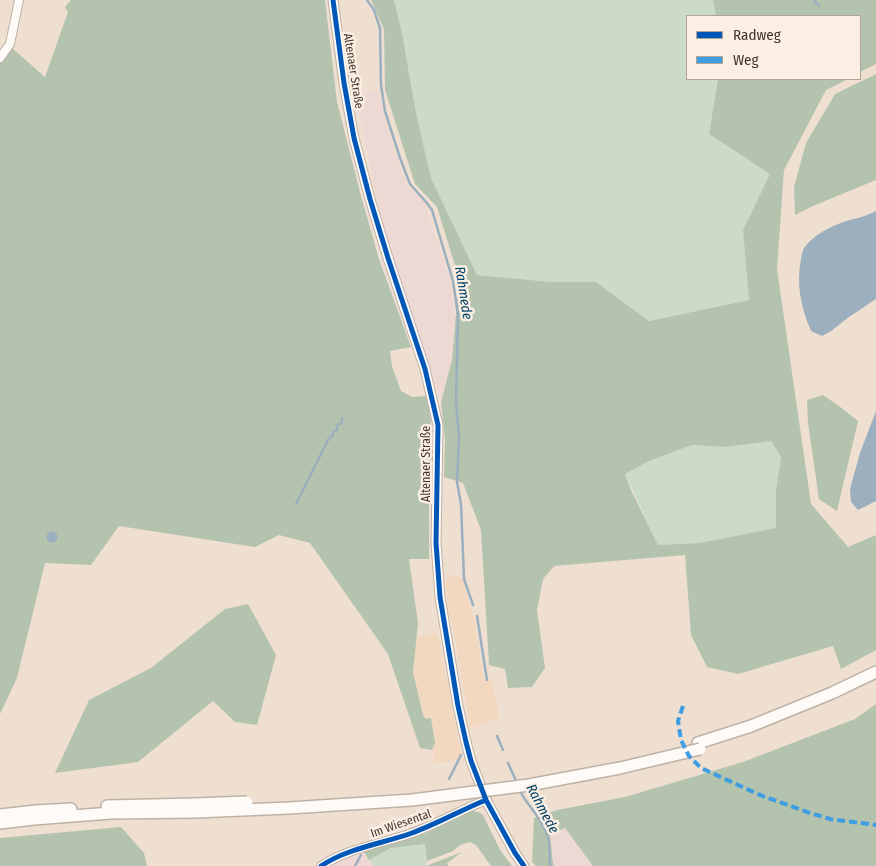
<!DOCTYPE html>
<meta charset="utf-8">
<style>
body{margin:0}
#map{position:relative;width:876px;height:866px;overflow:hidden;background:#efdfd0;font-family:"Fira Sans Condensed",sans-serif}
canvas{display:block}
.legend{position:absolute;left:686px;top:15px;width:175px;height:65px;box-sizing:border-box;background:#fbefe4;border:1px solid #b1a59a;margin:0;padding:6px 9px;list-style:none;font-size:15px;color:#41352b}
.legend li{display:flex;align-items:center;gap:10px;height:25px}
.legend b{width:25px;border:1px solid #b1a59a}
</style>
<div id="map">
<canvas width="876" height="866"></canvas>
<ul class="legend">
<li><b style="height:6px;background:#0057b8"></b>Radweg</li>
<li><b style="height:6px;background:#3f9de1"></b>Weg</li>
</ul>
</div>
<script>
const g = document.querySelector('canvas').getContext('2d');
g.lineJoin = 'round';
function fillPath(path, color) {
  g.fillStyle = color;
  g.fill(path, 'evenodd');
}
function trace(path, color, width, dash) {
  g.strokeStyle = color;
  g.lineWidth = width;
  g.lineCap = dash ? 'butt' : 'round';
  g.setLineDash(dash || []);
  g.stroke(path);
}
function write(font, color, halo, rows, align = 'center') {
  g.font = font + ' "Fira Sans Condensed",sans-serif';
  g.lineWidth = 5;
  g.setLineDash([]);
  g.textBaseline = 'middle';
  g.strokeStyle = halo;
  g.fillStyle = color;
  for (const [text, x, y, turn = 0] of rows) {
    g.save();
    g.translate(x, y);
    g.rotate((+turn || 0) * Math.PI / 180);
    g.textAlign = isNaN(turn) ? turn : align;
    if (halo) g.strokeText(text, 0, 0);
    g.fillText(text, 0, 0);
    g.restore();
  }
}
const commercial = new Path2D(`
 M379,91l3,16 13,45 12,33 18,18 26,80 4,36 -3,41 -11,42 -7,-24 -50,-148 -29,-136z
 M565,828l28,38h-39l-2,-7v-16l-2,-8z
 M364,852l1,4 9,10h-46l19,-9z`);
const built = new Path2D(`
 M445,577h17l13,46 9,57 8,-1 7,39 -29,11 -18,-107 -3,-6z
 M437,633l26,127 -28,3 -3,-13 3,-7 -5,-25 -4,1 -3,-4 -10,-43 3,-36z`);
const green = new Path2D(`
 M394,0h319l3,16h-29v63h31l-9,55 61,40 -27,56 6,70 -100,21 -53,-39h-45l-74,-7 -46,-97 -15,-65 -14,-80z
 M771,440l10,17 -5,33v38l-76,15 -42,2 -33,-71 24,-13 43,-16 33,2z
 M426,844l1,17 -1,5h-52l-5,-6 22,-12z`);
const forest = new Path2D(`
 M71,0h254l12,102 24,94 18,63 32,88 -21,4 2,15 9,25 11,6 14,-1c10,36 5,68 3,104 0,20 0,39 0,59h-20l9,64 -5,49 10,43 3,4 5,-1 4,25 -3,7 -12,-2 -32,-94 -78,-111 -31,-8 -24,12 -136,-21 -28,39 -46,-2 -28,115 -17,36v-651l12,-15 33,29 23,-65 -3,-5z
 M371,0h23l8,33 14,80 15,65 46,97 74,7h45l53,39 100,-21 -6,-70 27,-56 -61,-40 9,-55h130l-22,11 -42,80 -7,99 34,235 37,43 28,-12v115l-35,19 -8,-23 -95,28 -31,-7 -16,-32 -6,-80 -131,11 -11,13 -6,31 8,58 -13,19 -24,1 -3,-19 -16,-4 -8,-135 -18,-47 -19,-6 1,-37 -4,-38 11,-42 7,-82 -22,-71 -22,-23 -30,-94 -1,-61zM771,441l10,16 -5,33v38l-76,15 -42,2 -27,-55 -6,-16 24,-13 43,-16 33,2z
 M713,0h163v64l-16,8v-56h-144z
 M876,74v106l-63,26 -18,9 -1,-28 12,-44 29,-49z
 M823,395l16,11 19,15 -21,90 -18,-12 -11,-76 -1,-23z
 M248,604l28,51 -19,70 -22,-3 -22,-21 -75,61 -83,11 34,-73 62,-32 74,-59z
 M876,704v162h-283l-28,-38 -15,7c2,10 1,21 4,31h-18l-4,-4 2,-44 23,-8 68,-13 118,-35 112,-43z
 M473,811l6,1 4,3 17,35 12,16h-21l-15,-21 -6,-3 -10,3 -7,6 -26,10 -2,-17 -34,4 -22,12 -5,-8 62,-19 43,-21z
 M121,827l23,26 3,13h-147v-28z
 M462,852l-15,11 1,3h-22z`);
const water = new Path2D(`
 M876,211v88l-27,18 -18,14 -9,5 -11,-5c-10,-23 -15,-47 -10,-72 1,-4 1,-8 3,-11 8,-11 20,-18 32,-23 12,-6 28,-7 40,-14z
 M876,411v90l-18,9 -7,-8 -1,-13 10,-36z
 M46.5 537a5.5 5.5 0 1 1 11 0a5.5 5.5 0 1 1-11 0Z`);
const stream = new Path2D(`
 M367,0l7,10 6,18 1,57 4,26 15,47 10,26 16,18 6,8 21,71 5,34 -2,87 3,35 -2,45 4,22 3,75 9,26
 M814,0l5,6
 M296,504l33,-66 4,-3v-3l4,-2v-5l5,-2v-5
 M477,616l10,64
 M497,736l6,14
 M508,763l9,20
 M449,779l12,-24
 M520,791c8,16 24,29 28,47 3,10 1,19 2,28
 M355,866l6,-11`);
const minor = new Path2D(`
 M0,58l10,-14 9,-44
 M321,866c27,-18 60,-22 91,-33 25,-9 49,-23 74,-33`);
const major = new Path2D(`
 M333,0l11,83 10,55 16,61 18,59 37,111 13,56 -2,118 4,54 18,109 8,36 5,19 15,39 29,53 9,13`);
const highway = new Path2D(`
 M698,743l53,-17 81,-33 44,-21
 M107,806l88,-2
 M0,815l36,-4 35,-2
 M0,823l34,-4 77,-6 84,-1`);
const highwayBridge = new Path2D(`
 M195,804l52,-2
 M195,812l94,-4 123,-8 117,-15 91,-17 80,-19`);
const quiet = new Path2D(`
 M683,706l-5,15 3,19 8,16 12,12 59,27 50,18 20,6 46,6`);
const cycleway = new Path2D(`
 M333,0l11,83 10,55 16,61 18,59 37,111 13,56 -2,118 4,54 18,109 8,36 5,19 15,39 29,53 9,13
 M321,866c27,-18 60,-22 91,-33 25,-9 49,-23 74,-33`);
const streetNames = [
 ["Altenaer Straße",353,71,81],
 ["Altenaer Straße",427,464,-90],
 ["Im Wiesental",401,824,-19]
];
const waterNames = [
 ["Rahmede",463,293,81],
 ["Rahmede",542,809,62]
];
fillPath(commercial, '#eed8d4');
fillPath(built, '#f3d8c0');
fillPath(green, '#ccdbc6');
fillPath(forest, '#b3c3ae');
fillPath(water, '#9bafbf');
trace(stream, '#9bafbf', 2.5);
trace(minor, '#beb1a5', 10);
trace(major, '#beb1a5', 11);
trace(highway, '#beb1a5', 14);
trace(minor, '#fdfaf8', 8);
trace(major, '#fdfaf8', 9);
trace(highway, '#fdfaf8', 11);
trace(highwayBridge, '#beb1a5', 14, []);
trace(highwayBridge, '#fdfaf8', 11);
trace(quiet, '#3f9de1', 4, [8, 4]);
trace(cycleway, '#0057b8', 5);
write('12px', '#41352b', '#fbefe4', streetNames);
write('italic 14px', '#004168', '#fbefe4', waterNames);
</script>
